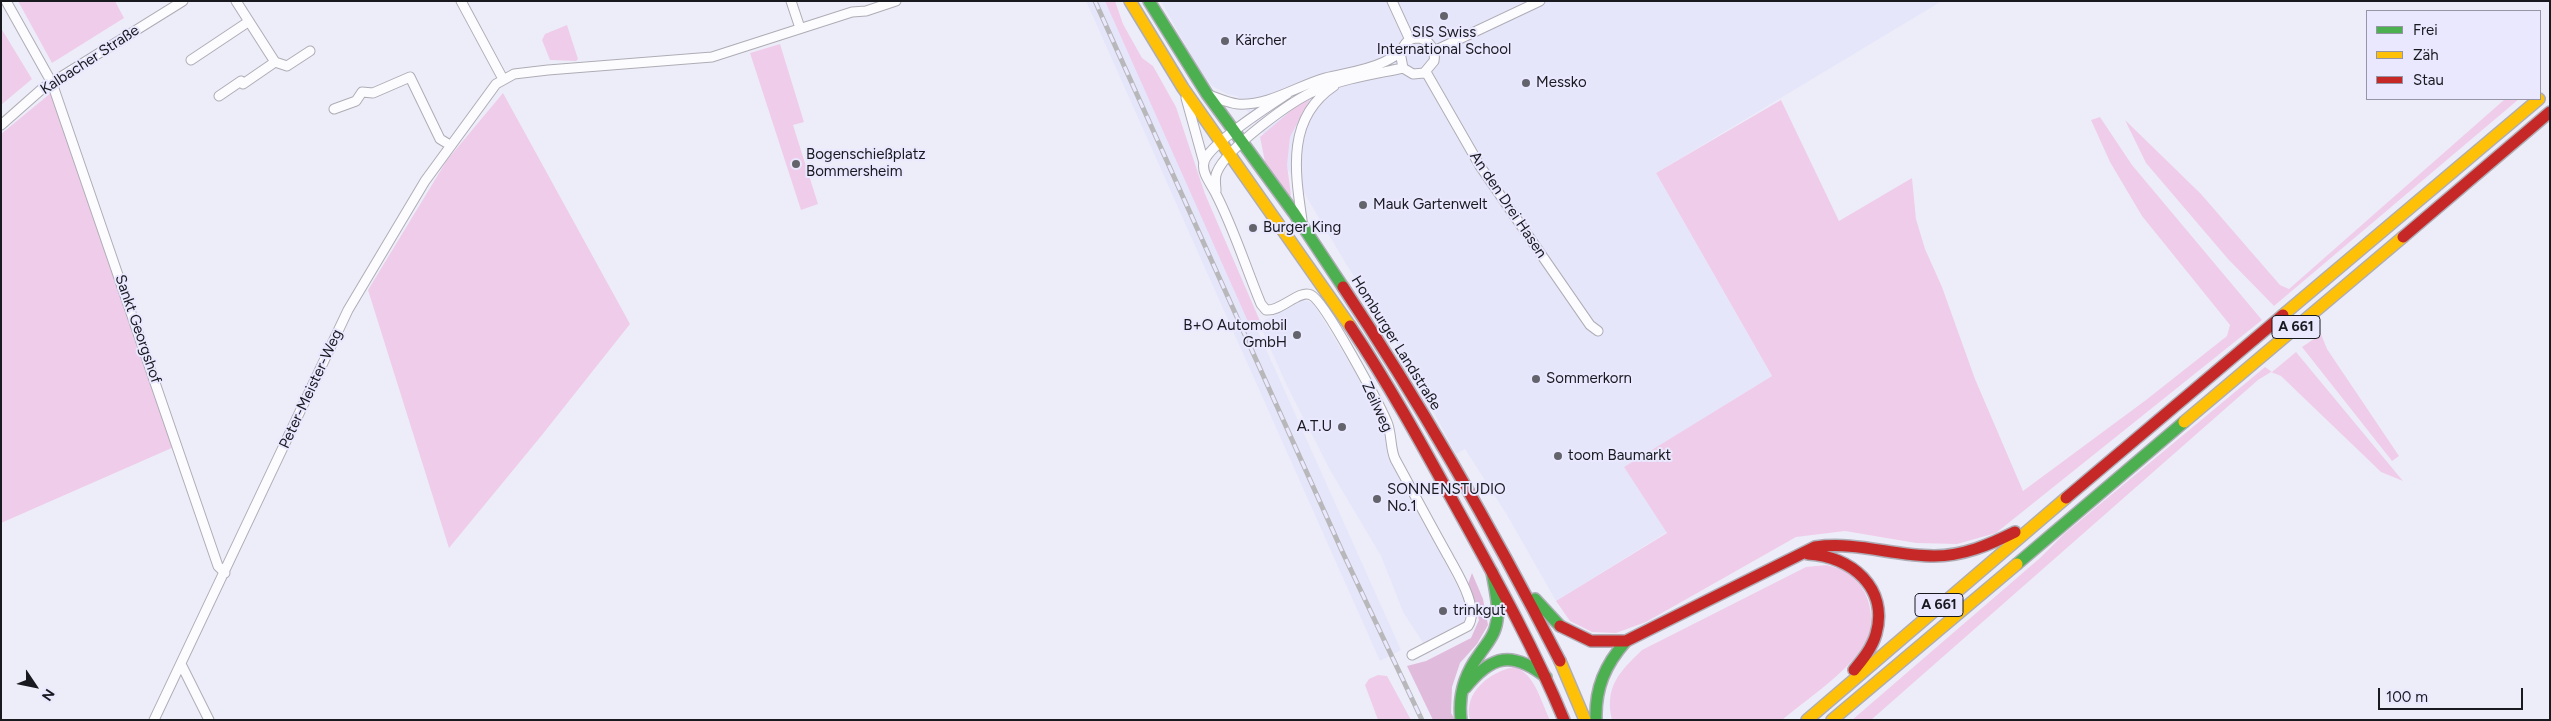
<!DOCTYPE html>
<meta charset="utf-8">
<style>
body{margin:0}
#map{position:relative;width:2551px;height:721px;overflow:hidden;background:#ededf9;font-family:Figtree,sans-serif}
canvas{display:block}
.frame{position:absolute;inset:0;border:2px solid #191920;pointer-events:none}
.legend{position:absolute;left:2366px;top:10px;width:175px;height:90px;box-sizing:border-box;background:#e9e8fe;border:1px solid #9695a5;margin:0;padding:6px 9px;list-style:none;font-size:15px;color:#191920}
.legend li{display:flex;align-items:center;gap:10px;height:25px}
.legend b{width:25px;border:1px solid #9695a5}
.north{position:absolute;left:10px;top:661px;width:50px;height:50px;-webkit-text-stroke:4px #e9e8fe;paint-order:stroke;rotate:124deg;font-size:14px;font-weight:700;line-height:20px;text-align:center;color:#191920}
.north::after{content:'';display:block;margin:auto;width:18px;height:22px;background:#191920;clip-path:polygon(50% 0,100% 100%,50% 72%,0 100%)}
.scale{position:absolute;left:2378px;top:688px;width:145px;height:22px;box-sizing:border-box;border:2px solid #191920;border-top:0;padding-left:6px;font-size:15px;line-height:18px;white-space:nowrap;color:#191920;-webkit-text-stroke:4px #e9e8fe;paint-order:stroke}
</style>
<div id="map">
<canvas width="2551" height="721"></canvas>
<div class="frame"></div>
<ul class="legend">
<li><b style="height:6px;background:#4caf50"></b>Frei</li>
<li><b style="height:6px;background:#ffc107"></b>Zäh</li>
<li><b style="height:6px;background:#c62828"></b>Stau</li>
</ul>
<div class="north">N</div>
<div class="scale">100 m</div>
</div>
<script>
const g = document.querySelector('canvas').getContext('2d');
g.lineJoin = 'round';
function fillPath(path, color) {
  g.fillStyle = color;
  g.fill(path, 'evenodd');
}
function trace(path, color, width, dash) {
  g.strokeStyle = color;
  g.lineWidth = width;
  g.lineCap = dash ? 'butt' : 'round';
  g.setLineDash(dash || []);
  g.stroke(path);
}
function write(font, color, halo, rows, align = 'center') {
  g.font = font + ' Figtree,sans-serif';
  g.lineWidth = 4;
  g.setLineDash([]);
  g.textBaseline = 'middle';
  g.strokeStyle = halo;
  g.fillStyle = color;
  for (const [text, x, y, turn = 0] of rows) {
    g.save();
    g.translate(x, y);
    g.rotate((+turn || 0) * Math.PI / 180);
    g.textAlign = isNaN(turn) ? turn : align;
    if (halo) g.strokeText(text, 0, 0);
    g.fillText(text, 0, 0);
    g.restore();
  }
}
const built = new Path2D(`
 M1086,1h24l291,649 -21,11z
 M1161,1h781l-286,172 116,203 -147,91 42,65 -111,69 -49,-86 -42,-66 -9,5 -67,-124 -43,-66 -40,-68 -69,-100 -10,-2 -15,-8 -14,-18z
 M1304,300l9,3 44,72 23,45 7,20 2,14 76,147 4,18 -3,6 -41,21 -22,-34 -22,-56 -51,-86 -43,-84 -28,-63z`);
const green = new Path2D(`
 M18,1h97l9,17 -72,45z
 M1105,1h10l8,23 19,34 11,8 23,41 29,87 55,127 -10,5z
 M567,25l11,34 -2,2 -26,-1 -8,-20 3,-6z
 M1,28l31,51 -31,26z
 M780,44l24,78 -11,3 25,79 -17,6 -51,-157z
 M52,92l122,355 -173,76v-389z
 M503,93l127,231 -88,111 -93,113 -81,-258 79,-130z
 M1310,99l-20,38 -3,28 4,30 -3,1 -23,-34 -5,-25 34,-29z
 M2505,99h14l-245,207 -46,-47 -82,-96 -21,-43 76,74 79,91 9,4z
 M1781,100l58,121 73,-43 4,41 9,30 17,38 33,92 48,112 123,-91 81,-64 3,-11 -88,-109 -32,-54 -19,-42 9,-3 32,48 130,155 -266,213 -39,11 -41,-1 -71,-12 -49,6 -150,85 -30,11 -24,-1 -22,-11 -14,-20 111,-68 -43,-66 148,-91 -116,-203z
 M2321,334l6,15 72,107 -7,5 -90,-114z
 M2296,352l107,129 -22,-9 -100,-96 -10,-4 -13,8 -387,340h-19l188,-162 24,-24 201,-167 7,5z
 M1827,565c5,2 13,3 18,6 25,15 35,52 17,77 -16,25 -56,52 -80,72h-170c-8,-33 8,-49 30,-70l164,-83z
 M1514,667c21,6 27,35 36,53h-80c-7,-28 20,-48 44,-53z
 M1378,675l9,1 24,44h-33l-13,-35 4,-6z`);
const forest = new Path2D(`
 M1472,573l11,26 5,26 -11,19 -17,19 -8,24 -1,26 4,7h-22l-26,-54 19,-5 45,-23 8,-18 -11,-36z`);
const street = new Path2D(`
 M6,1l46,82 166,483 7,7
 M236,1l39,61
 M461,1l42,78
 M791,1l9,27
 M1392,1l18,39
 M1434,51l106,-50
 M191,60l57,-38
 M1426,72l54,94 110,159 8,6
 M1287,94c-18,12 -78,50 -83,68 -3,11 8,23 12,32 18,35 30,74 45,110l5,6c15,2 33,-21 45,-15 14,6 68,109 76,127 5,12 3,26 8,37 18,33 35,65 53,97 9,17 32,52 20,70l-56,29
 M1209,95c9,3 19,8 29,9 31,2 59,-18 87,-26 20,-5 40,-7 59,-16 4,-2 12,-6 16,-10 5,-7 6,-13 16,-14 13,0 20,12 18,23l-10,12 -11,1 -10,-6 -3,-16
 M219,96l22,-15 2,3 32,-22 12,4 23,-15
 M1186,98l18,65
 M334,109l22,-8 6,-9 11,1 37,-16 30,62 10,6
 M1,125l42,-37 140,-87
 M1216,191c0,-6 -2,-13 1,-19 10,-24 75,-72 100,-82 28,-12 58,-16 86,-22
 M1302,220c-7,-48 -16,-102 32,-134
 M181,664l28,56
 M154,720l194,-410 77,-129 71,-97 18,-10 34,-4 164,-13 140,-45 14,-1 30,-10`);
const fast = new Path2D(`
 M1149,1l58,93 87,119 49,74
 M2017,564l167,-142
 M1535,599l25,27
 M1465,688c27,-34 48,-37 81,-11
 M1461,720c-3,-25 3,-45 18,-65 5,-8 13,-16 16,-26 6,-18 0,-39 -3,-57
 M1596,720c-1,-32 9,-55 30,-79`);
const slow = new Path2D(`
 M1130,1l53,87 167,238
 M2283,315l256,-216
 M2184,422l219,-185
 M1560,661l25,59
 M1807,720l259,-222
 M1832,720l185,-156`);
const jam = new Path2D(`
 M2403,237l147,-125
 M1343,287c80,120 151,245 217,374
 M1350,326c38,57 71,117 104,177 39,71 79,142 110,217
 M2066,498l217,-183
 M1808,554c43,2 81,34 68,80 -4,14 -13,25 -22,36
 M1560,626l31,15h35l189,-94c41,-6 78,9 119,9 29,0 55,-11 81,-24`);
const rail = new Path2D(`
 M1095,1l247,550 80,169`);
const markers = [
 [1444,16,5,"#63636c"],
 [1225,41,5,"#63636c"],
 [1526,83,5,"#63636c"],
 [796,164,5,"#63636c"],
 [1363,205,5,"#63636c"],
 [1253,228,5,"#63636c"],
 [1297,335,5,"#63636c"],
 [1536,379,5,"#63636c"],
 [1342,427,5,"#63636c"],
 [1558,456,5,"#63636c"],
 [1377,499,5,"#63636c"],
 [1443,611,5,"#63636c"]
];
const shields = [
 [2296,327,48],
 [1939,605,48]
];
const shieldNames = [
 ["A 661",2296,327],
 ["A 661",1939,605]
];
const poiNames = [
 ["SIS Swiss",1444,33,"center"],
 ["International School",1444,50,"center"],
 ["Kärcher",1235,41],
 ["Messko",1536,83],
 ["Bogenschießplatz",806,155],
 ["Bommersheim",806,172],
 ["Mauk Gartenwelt",1373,205],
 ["Burger King",1263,228],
 ["B+O Automobil",1287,326,"right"],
 ["GmbH",1287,343,"right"],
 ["Sommerkorn",1546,379],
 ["A.T.U",1332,427,"right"],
 ["toom Baumarkt",1568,456],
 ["SONNENSTUDIO",1387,490],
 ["No.1",1387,507],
 ["trinkgut",1453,611]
];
const streetNames = [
 ["Kalbacher Straße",90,60,-33],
 ["An den Drei Hasen",1508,205,56],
 ["Sankt Georgshof",138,329,71],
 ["Homburger Landstraße",1396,343,58],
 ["Peter-Meister-Weg",311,389,-65],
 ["Zeilweg",1377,407,65]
];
fillPath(built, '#e6e6fb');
fillPath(green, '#efcdea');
fillPath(forest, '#e1bbdb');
trace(street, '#aeadb6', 11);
trace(fast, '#aeadb6', 14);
trace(slow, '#aeadb6', 14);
trace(jam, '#aeadb6', 14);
trace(street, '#fcfcfe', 9);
trace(fast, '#4caf50', 11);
trace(slow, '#ffc107', 11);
trace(jam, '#c62828', 11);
trace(rail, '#b8b8bb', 5);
trace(rail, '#e9e8fe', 3, [9]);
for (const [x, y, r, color] of markers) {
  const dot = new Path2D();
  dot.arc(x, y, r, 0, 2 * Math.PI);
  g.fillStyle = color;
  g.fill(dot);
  trace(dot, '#e9e8fe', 2);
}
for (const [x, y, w] of shields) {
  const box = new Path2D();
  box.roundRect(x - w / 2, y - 11.5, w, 23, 4);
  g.fillStyle = '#e9e8fe';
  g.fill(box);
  trace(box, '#191920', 1);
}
write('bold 14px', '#191920', null, shieldNames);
write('15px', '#191920', '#e9e8fe', poiNames, 'left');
write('15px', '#191920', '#e9e8fe', streetNames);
</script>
